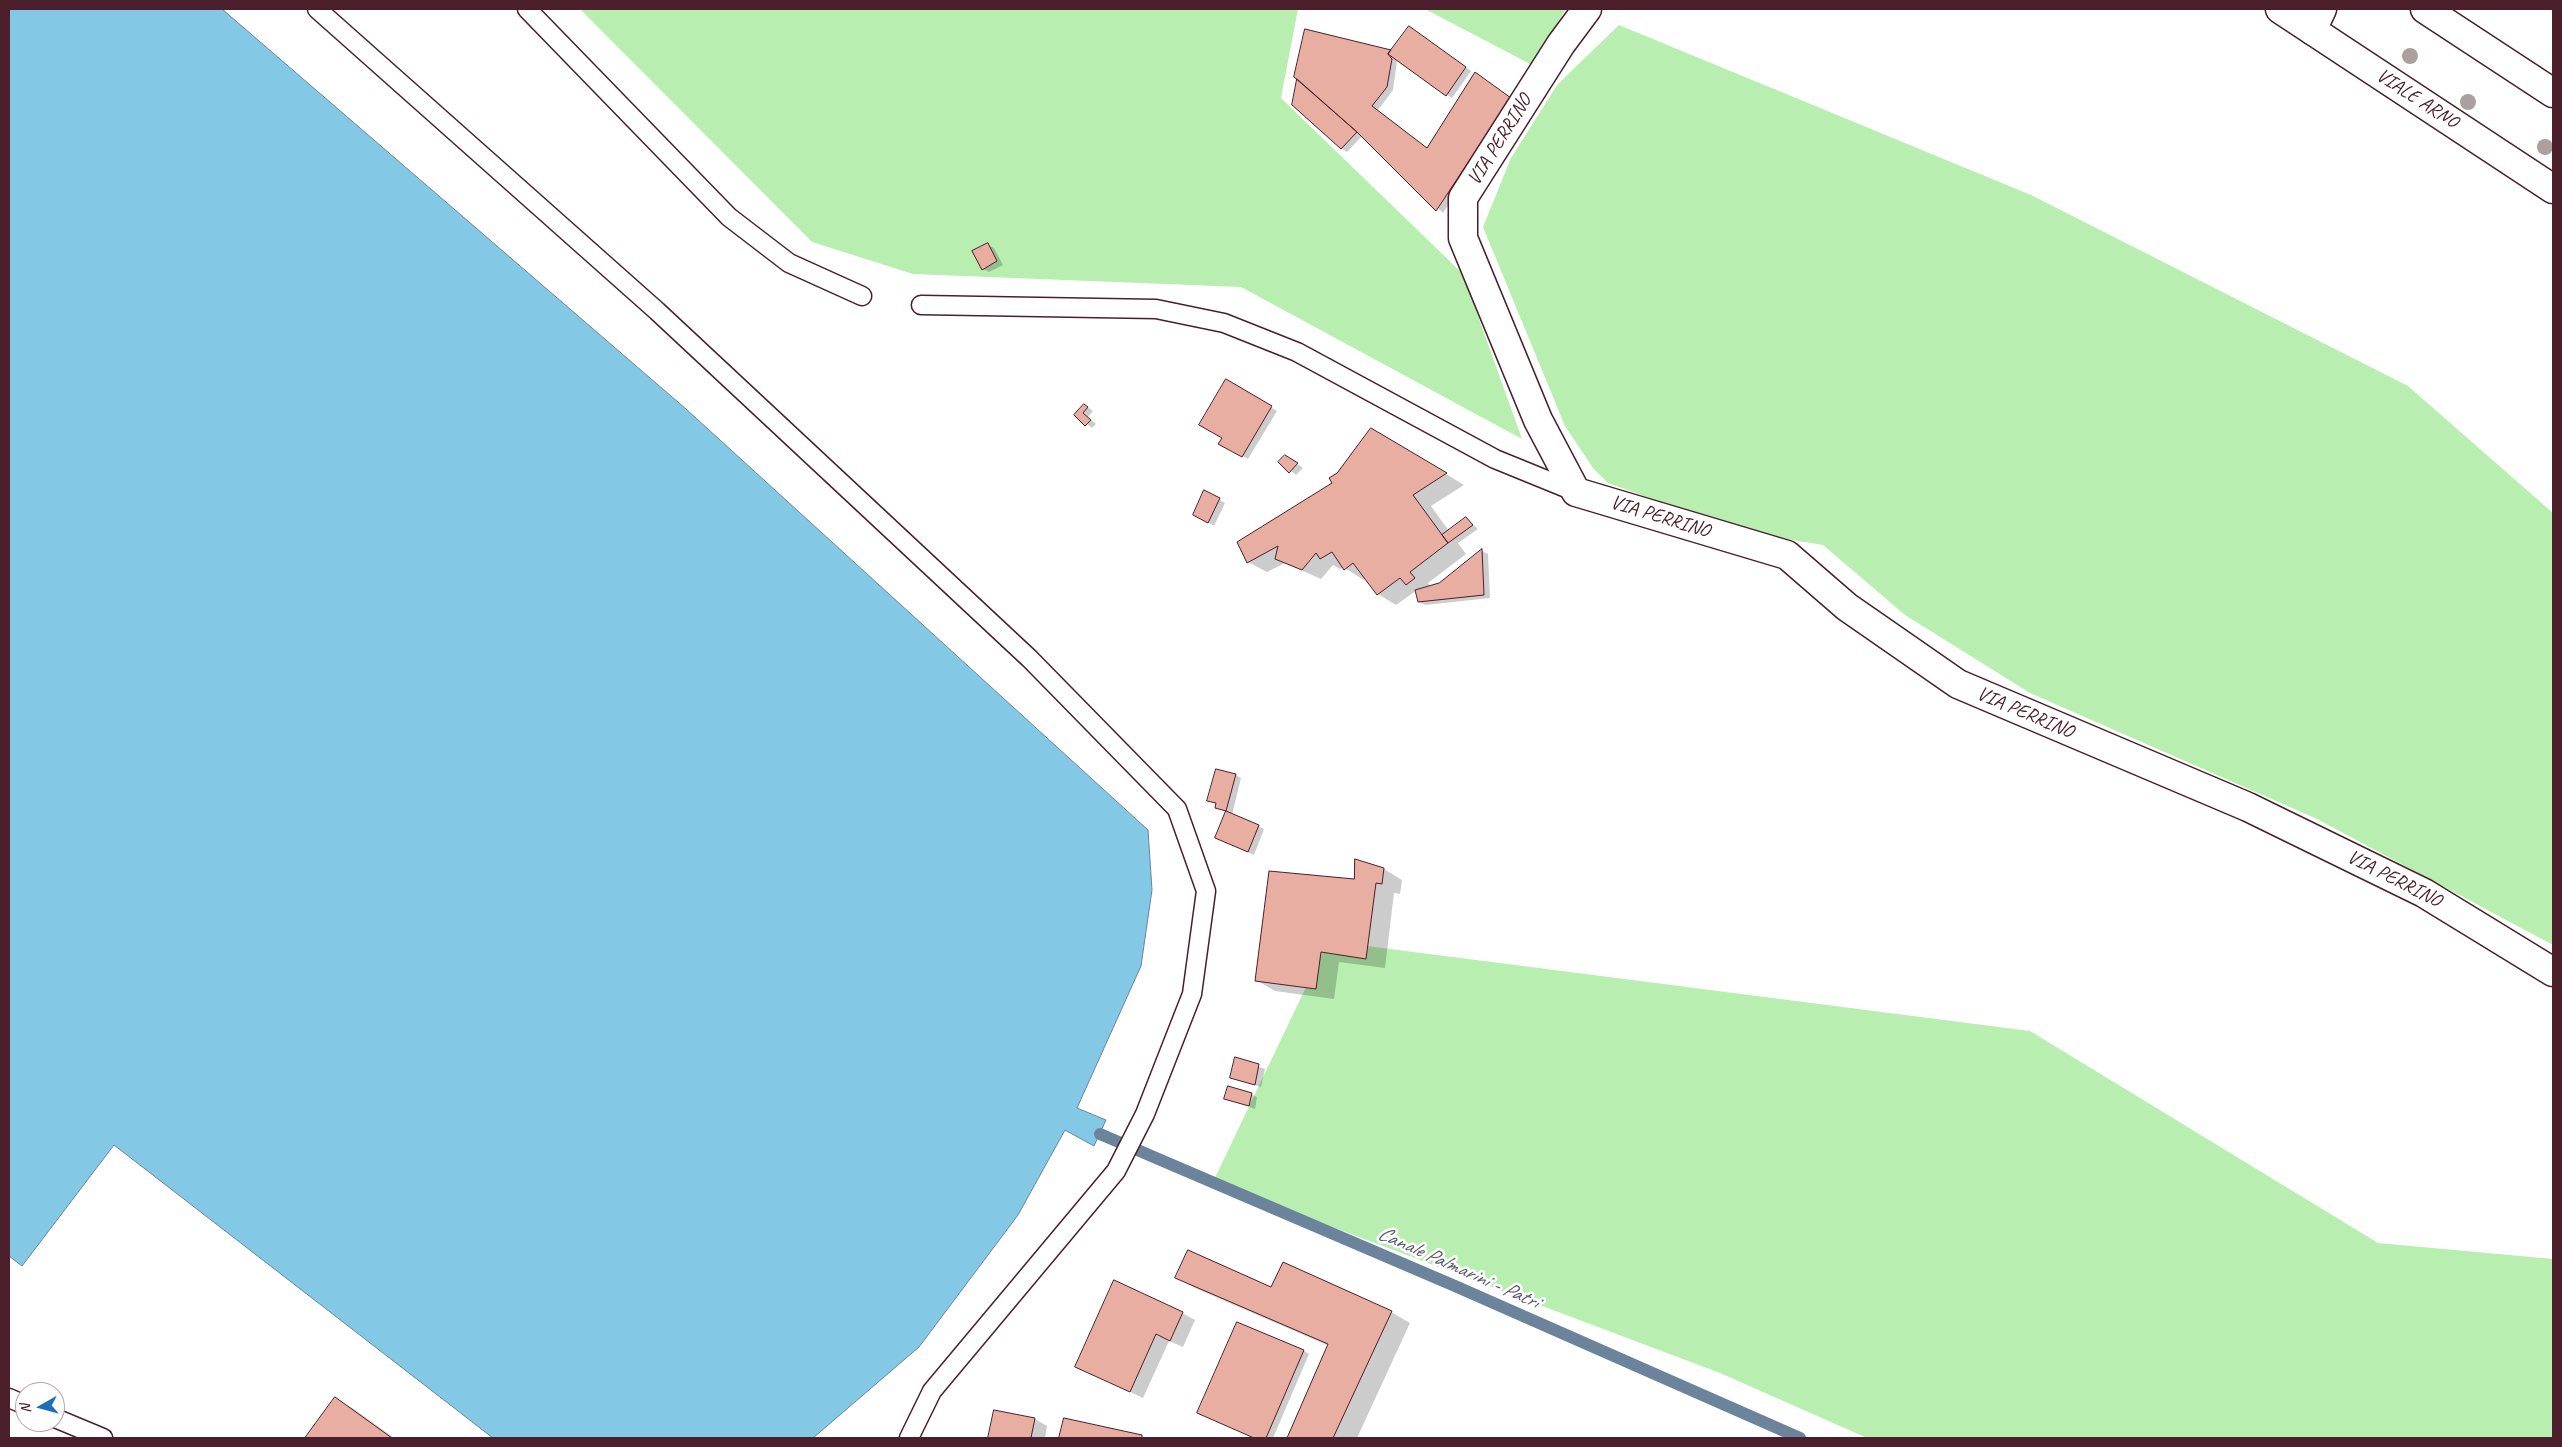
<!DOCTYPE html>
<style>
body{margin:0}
#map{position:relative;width:2562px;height:1447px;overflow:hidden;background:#fff;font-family:Caveat,sans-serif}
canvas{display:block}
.frame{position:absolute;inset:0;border:10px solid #4a1f2b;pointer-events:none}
.north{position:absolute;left:15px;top:1382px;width:50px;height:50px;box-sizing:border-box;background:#fff;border:1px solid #b7a5aa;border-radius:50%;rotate:263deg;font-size:14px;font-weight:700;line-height:20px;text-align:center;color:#4a1f2b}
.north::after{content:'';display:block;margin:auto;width:18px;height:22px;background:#1f6fb2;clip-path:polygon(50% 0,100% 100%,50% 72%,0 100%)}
</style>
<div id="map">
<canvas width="2562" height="1447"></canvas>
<div class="frame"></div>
<div class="north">N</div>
</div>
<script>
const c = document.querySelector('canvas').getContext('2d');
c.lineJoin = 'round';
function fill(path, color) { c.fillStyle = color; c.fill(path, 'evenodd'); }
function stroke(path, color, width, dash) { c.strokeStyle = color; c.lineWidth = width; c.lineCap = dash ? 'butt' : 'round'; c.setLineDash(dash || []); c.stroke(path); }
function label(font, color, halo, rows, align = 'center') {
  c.font = font + ' Caveat,sans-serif'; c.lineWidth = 5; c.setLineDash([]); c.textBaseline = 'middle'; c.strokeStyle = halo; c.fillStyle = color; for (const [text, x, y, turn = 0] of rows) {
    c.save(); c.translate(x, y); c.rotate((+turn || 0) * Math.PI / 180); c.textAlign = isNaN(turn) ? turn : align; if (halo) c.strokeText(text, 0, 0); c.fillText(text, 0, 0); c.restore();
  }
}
fill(new Path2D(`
 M580,9H1298L1281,98L1463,274L1522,439L1241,287L913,274L812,242Z
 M1425,9H1566L1532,65Z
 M1619,25L2031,195L2408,386L2553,513V945L2317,819L2030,693L1905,615L1823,545L1743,532L1608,483L1593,468L1565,426L1483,227L1511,158L1557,85Z
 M1328,941L2030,1031L2378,1243L2553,1259V1438H1867L1720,1373L1213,1182Z`), '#b8efb1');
const water = new Path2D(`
 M9,9H222L686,409L1148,830L1152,890L1141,966L1077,1108L1106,1120L1094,1146L1065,1130L1018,1215L919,1347L813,1438H493L114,1145L22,1266L9,1256Z`);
fill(water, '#83c8e5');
stroke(water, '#6c849b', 1);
fill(new Path2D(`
 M1306,30L1391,52L1415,31L1471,71L1452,98L1397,61L1393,90L1378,110L1428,149L1516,102L1443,213L1363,135L1347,152L1341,148Z
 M988,245L994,248L1003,265L989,272L983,269Z
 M1226,381L1277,411L1248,459L1220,443L1224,437Z
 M1085,405L1093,411L1088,417L1096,424L1092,428L1076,415Z
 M1390,440L1464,485L1431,506L1449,531L1466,518L1478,529L1458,543L1466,554L1428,583L1431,587L1440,584L1482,551L1488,554L1490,598L1425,605L1419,602L1417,590L1396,605L1378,594L1366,578L1364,580L1343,567L1340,569L1333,565L1321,579L1285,563L1267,572L1248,562L1334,483Z
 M1291,460L1303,468L1296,475L1280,462Z
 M1205,492L1225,503L1214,526L1194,514Z
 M1236,775L1241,778L1232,815L1264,829L1254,855L1217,838L1227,812L1216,807L1217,804L1208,800Z
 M1384,869L1402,880L1400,894L1394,893L1385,968L1339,962L1334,999L1275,991L1256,980L1355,881Z
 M1236,1059L1265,1069L1261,1087L1231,1077Z
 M1251,1094L1257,1097L1255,1109L1226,1098Z
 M1177,1277L1272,1288L1391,1312L1410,1323L1357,1438H1288L1329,1346L1195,1288Z
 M1182,1313L1195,1320L1183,1347L1169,1341L1143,1398L1076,1366Z
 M1304,1351L1309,1354L1273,1438H1255L1205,1416Z
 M335,1399L354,1409L394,1438H307Z
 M995,1411L1035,1419L1047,1426L1045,1438H989Z
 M1065,1420L1142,1437L1145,1438H1061Z`), '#0003');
stroke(new Path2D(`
 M1100,1134L1455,1286L1800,1438`), '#6c849b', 12);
const building = new Path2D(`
 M1409,26L1466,67L1446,96L1388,54Z
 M1305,29L1391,50L1388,54L1392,59L1387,87L1372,106L1427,148L1475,72L1511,98L1436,211L1357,132L1294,77Z
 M1297,79L1357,132L1341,149L1292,105Z
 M988,243L997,261L982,270L972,251Z
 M1226,379L1272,406L1242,457L1218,444L1222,438L1199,425Z
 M1084,404L1088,407L1083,413L1091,420L1085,426L1074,415Z
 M1371,428L1447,473L1413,495L1448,543L1410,572L1415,578L1406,585L1400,578L1377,595L1353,563L1344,570L1332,552L1320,559L1316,553L1302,570L1275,559L1278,546L1247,563L1237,542L1332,483L1329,478L1337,473Z
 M1285,455L1298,463L1289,473L1278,462Z
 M1204,490L1220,498L1208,523L1193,515Z
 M1466,517L1473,525L1448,543L1442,535Z
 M1482,549L1484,595L1418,602L1415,590L1439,583Z
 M1216,769L1236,774L1226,811L1215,808L1216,803L1207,801Z
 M1226,811L1259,825L1248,852L1215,838Z
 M1355,859L1384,868L1382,884L1376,883L1366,959L1321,952L1316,989L1255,981L1269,871L1354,879Z
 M1235,1057L1259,1064L1255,1085L1230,1078Z
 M1228,1086L1252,1093L1249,1106L1224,1099Z
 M1188,1250L1271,1287L1283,1262L1392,1311L1333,1438H1287L1328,1344L1175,1278Z
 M1114,1280L1183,1312L1170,1341L1156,1334L1130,1392L1075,1367Z
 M1237,1322L1304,1350L1266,1438H1254L1197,1413Z
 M335,1397L392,1438H305Z
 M994,1410L1035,1418L1031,1438H988Z
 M1064,1418L1142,1435V1438H1059Z`);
fill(building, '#e7aea1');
stroke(building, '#4a1f2b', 1);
const service = new Path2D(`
 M317,9L657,311L1030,659L1177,809L1206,891L1192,994L1145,1114L1116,1171L932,1391L909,1438
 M527,9L729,217L789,263L862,296
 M921,305L1156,309L1224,323L1297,352L1495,459L1576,492
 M9,1398L25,1405
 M55,1418L103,1438`);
const minor = new Path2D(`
 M1587,9L1561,44L1463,198V238L1538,420L1576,492L1787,555L1847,607L1958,684L2248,807L2424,893L2553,972
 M2312,30L2322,9`);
const secondary = new Path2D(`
 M2280,9L2553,189
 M2425,9L2553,93`);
stroke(service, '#4a1f2b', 21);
stroke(minor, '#4a1f2b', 31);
stroke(secondary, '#4a1f2b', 31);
stroke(service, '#fff', 18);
stroke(minor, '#fff', 28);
stroke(secondary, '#fff', 28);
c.fillStyle = '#aba09d';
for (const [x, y] of [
 [2410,56],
 [2468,102],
 [2545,147]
]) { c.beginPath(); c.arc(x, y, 8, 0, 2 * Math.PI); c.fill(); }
label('20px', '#4a1f2b', '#fff', [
 ["VIALE ARNO",2417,99,33],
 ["VIA PERRINO",1500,140,-58],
 ["VIA PERRINO",1660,517,17],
 ["VIA PERRINO",2025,713,23],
 ["VIA PERRINO",2394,879,27]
]);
label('italic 21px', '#5e5a6c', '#fff', [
 ["Canale Palmarini - Patri",1458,1268,24]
]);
</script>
